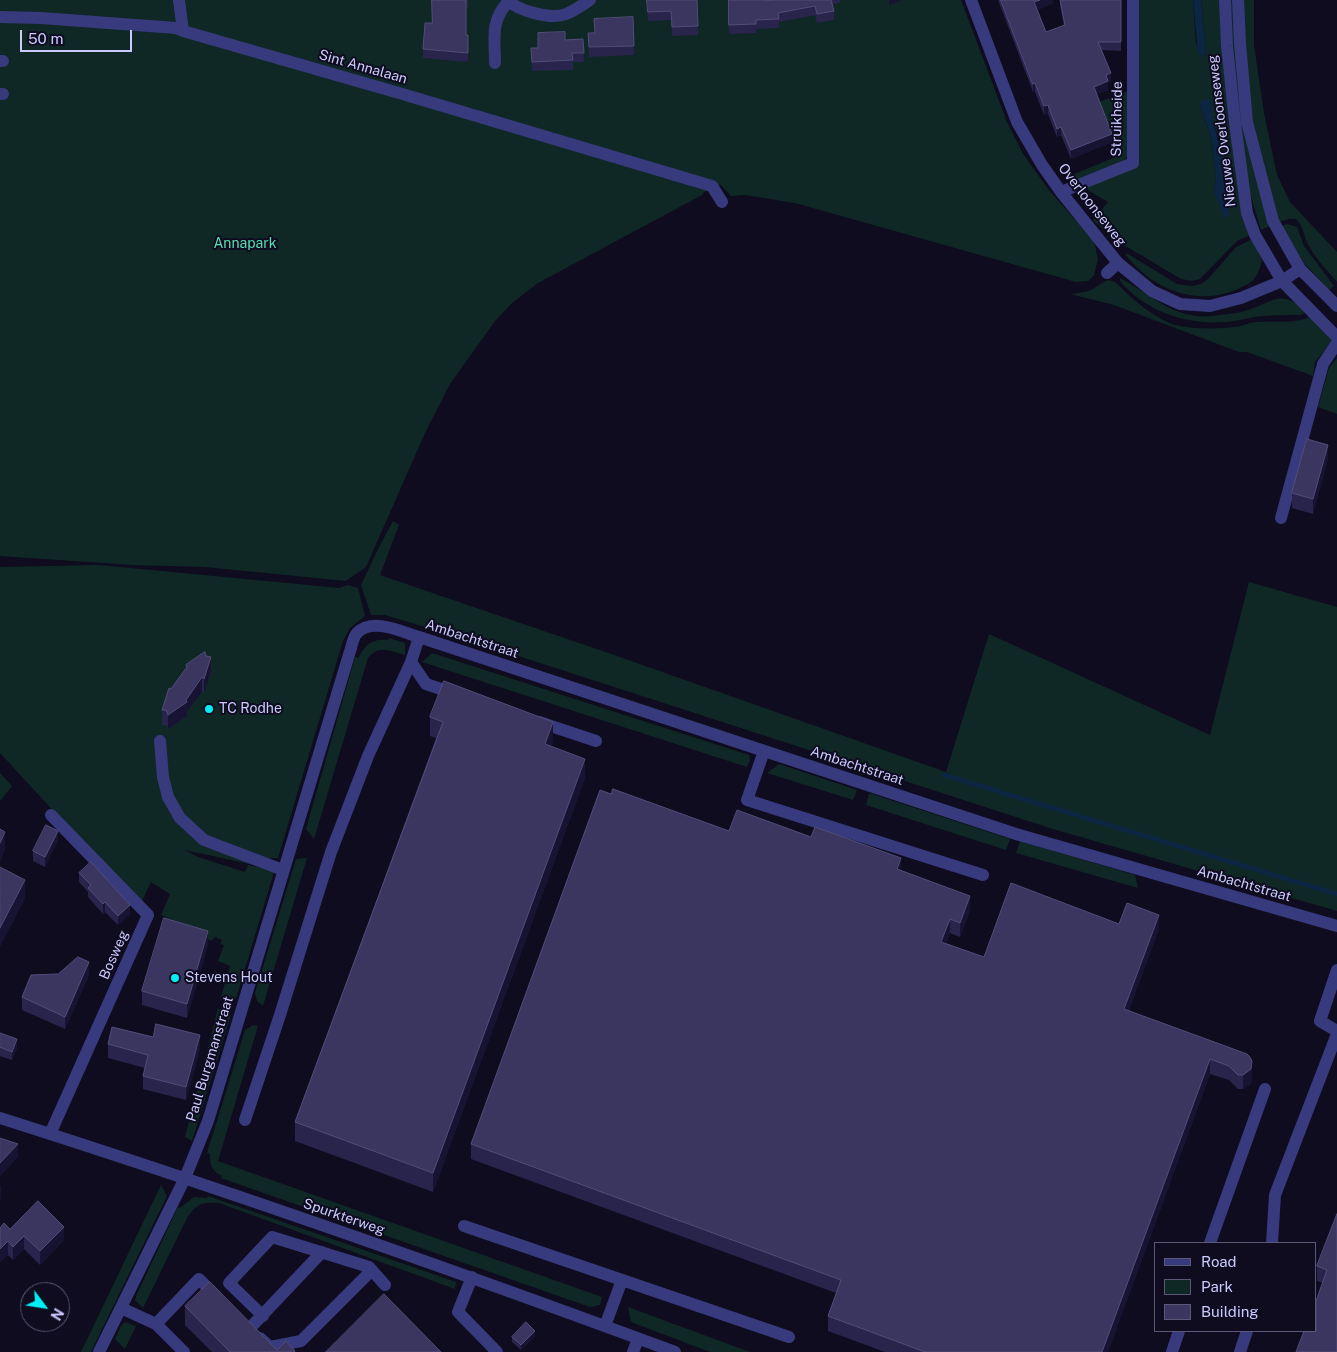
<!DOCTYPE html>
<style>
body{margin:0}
#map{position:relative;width:1337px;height:1352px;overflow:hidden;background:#0e0c1e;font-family:"Public Sans",sans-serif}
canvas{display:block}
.legend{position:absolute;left:1154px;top:1242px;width:162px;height:90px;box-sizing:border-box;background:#0e0c1e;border:1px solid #5a5878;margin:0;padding:6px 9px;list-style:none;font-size:15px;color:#cbcaff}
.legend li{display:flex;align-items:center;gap:10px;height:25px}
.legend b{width:25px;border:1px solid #5a5878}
.north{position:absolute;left:20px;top:1282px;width:50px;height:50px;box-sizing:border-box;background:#0e0c1e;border:1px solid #5a5878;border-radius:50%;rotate:121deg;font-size:14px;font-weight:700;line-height:20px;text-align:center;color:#cbcaff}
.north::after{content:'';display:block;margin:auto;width:18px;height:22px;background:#01eff4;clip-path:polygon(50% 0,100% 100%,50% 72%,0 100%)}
.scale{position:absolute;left:20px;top:30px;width:112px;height:22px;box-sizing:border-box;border:2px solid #cbcaff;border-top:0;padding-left:6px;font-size:15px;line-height:18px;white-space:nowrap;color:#cbcaff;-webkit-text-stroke:4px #0e0c1e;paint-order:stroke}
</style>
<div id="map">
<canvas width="1337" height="1352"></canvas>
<ul class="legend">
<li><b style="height:6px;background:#373a7d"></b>Road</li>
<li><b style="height:14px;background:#0f2825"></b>Park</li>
<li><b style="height:14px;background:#3b3660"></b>Building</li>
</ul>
<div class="north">N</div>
<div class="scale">50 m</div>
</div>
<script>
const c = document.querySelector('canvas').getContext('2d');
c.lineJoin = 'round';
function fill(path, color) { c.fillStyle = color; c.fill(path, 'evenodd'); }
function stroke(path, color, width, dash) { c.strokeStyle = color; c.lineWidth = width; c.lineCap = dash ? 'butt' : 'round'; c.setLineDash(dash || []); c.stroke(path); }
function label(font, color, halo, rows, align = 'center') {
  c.font = font + ' "Public Sans",sans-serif'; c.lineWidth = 4; c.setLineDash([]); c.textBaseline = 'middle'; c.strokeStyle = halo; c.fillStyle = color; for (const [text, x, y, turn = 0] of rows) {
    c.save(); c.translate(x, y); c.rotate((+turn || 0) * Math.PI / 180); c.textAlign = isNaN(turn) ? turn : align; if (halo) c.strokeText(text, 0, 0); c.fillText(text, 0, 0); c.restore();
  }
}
fill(new Path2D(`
 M0,0H961L1007,122L1022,152L1048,189L1094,241L1098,259L1094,275L1088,281L1076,282L795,203L745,195L731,196L721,185L704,192L702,195L538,283L512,303L495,321L450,384L425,433L366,567L346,581L205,567L132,565L0,556Z
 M1138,0H1193L1196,44L1205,56L1206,52L1201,0H1220L1253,234L1237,241L1200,279L1192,281L1181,279L1114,239L1093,220L1108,202L1084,188L1137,167ZM1200,104L1214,125L1217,133L1229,212L1214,191L1216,179L1212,142Z
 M1227,0H1234L1238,58L1270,226L1261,230L1250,193L1236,97Z
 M1241,0H1254V45L1264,113L1277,175L1290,202L1337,252V282C1326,269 1313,256 1306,240C1303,232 1303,226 1296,219H1289L1279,222L1253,129Z
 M1129,91L1128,154L1124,161L1075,180L1072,175L1118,156L1096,103Z
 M1287,224L1297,227L1304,246L1334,286L1329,290L1304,263L1280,226Z
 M1253,239L1262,260C1257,281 1252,283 1233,291C1192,306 1150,287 1125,254H1128L1177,284L1192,286L1201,284L1209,278L1236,247Z
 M1120,278C1151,294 1173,320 1213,316C1225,314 1237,314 1248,310C1274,302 1281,288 1306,312L1301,315C1286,315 1270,315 1254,317C1248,318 1242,320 1235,321C1193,327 1148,314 1120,281Z
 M1109,280L1115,282C1130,297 1147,312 1167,322C1183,330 1217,329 1235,327C1243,326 1250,322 1257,322C1276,321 1292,324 1310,317L1334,339L1315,362L1313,376L1247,352H1239L1114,305L1070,294C1077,293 1084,293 1091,290C1098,286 1102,282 1109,280Z
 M1337,358V414L1318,407L1329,368Z
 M393,521L399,525L380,575L617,656L946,772L989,634L1210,735L1249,582L1337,607V911L1053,829L472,641L385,615H371L361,585L378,549Z
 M99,565L339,588L348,585L358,588L365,616L350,628L343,641L278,858H263L254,865L185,850L198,857L245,872L248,865L273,870L274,872L236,999L221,997L230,966L218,961L224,945L220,944L222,940L215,937L212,941L189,932L190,928L161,915L170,894L151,882L142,901L94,855L0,753V567Z
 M389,638L405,643V655C390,651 379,644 368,658L314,839L306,829L355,657L358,658C365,645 372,638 388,640Z
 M432,653L749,755L750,760L747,767L422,662Z
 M779,764L857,790L853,800L767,773Z
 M0,773L12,786L0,801Z
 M869,793L1010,839L1006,850L866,805Z
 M1020,841L1135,875L1138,888L1016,853Z
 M307,858L263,1006L257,1001L255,993L296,859Z
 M218,1008L231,1015L192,1141L185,1137Z
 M253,1025L258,1026L218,1161L602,1297L600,1305L590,1307L221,1178L222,1176C213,1172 209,1165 210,1154L207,1153L245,1030Z
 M161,1185L167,1196L91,1352H81Z
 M208,1196L456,1282L455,1289L219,1203C202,1202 197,1203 187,1218L143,1308L135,1300L137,1294L178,1207L180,1208L194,1197L207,1198Z
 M628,1307L750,1352H710L631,1322Z
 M125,1322L136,1326L125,1349L115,1339L121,1326Z`), '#0f2825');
fill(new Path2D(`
 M1193,0H1201L1206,52L1205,56L1198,54Z
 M1207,99H1210L1214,125L1221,152L1229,212V216L1224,218L1216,197L1214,191L1216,179L1212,142L1200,104L1203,100Z`), '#0c2543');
stroke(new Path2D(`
 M944,775L1337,894`), '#0c2543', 4.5);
stroke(new Path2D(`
 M179,0L183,31
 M507,0C519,11 551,20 566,14C574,11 582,5 590,0
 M971,0L1017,122L1042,165L1061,192L1118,263L1152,291L1180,304L1210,306L1241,298L1282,281L1300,269
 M1225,0L1227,46L1235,123L1247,213L1255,235L1282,281L1337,337
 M1238,0L1240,43L1247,122L1273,221L1300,269L1337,306
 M0,17L41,18L176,28L183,31L399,93L712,186L722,202
 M0,61H3
 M495,63C495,38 490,22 508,2
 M0,94H3
 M1061,192L1133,163V0
 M1107,273L1118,263
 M1281,518L1323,364L1337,343
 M411,662L426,684L456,694
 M539,722L596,741
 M160,741L163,777L168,797L180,818L204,840L283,870
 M764,751L747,800L983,875
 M1337,970L1320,1021L1337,1031
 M0,1118C227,1190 451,1269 675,1352
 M245,1120L280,1015L331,852L368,756L411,662L419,637
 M50,1134L148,915L51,815
 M464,1226L789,1337
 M1210,1243L1265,1089
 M1272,1243L1275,1195L1337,1034
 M472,1277L458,1312L497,1352
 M121,1308L156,1324
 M263,1316L229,1283L272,1237L369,1267L385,1285
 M605,1326L622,1280
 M250,1328L322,1252
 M260,1338L270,1347L301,1341L372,1270
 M99,1352L185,1178L208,1121L351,648C352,644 354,636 357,633C373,617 402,632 419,637L1016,834L1337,926
 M184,1352L156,1324L199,1279L217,1297
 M633,1352L638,1339
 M1172,1352L1179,1331
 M1240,1352L1247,1331`), '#373a7d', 12);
fill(new Path2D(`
 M432,0H468V8H466V35H468V62L423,58V49L432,23Z
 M647,0H697L698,35L672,36L671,20L648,21Z
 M728,0L765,1L771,0H840V3L832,4L834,11V20L817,23L815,15L779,22V28L756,29V33L729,34Z
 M998,0H1053V3L1037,10L1046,32L1064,26L1060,5V0H1121V51L1102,50L1111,81L1108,83V90L1096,94L1112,142L1071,159L1061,135L1057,137L1048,114L1044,115L1035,92H1033Z
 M633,17L634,55L589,57L588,33H595Z
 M583,39L584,62H573V70L532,71L531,48H538L565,40Z
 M1328,459L1313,514L1292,508V493Z
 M186,665L211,671L204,693L202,692L187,712V716L168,729L166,725H162V710L171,689L186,669Z
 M430,717L553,741L551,746L585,778L433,1192L295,1141V1122L436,738L430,736Z
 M611,794L729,831L901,870L970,910L960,937L950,933L946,943L984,957L1119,924L1159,929L1129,1010L1252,1075L1251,1084L1243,1089H1238L1229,1080L1210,1074L1108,1352H885L828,1331V1316L836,1293L471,1159V1144Z
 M58,840L45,867L33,861V851Z
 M79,873L130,914L118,925L105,912L103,914L88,897V892L79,882Z
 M208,945L187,1018L142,1005V991Z
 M58,974L89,975L65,1029L22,1010V997Z
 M0,1033L17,1048L12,1060L0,1056Z
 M108,1044L200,1049L186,1100L143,1089V1076L145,1068L108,1058Z
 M1337,1214V1352L1323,1283L1317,1281V1266Z
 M10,1229L64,1240L40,1265L24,1249L13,1260L8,1255L0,1262Z
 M185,1306L277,1350L295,1352H212L185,1325Z
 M535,1336L521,1350L512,1342V1337Z`), '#29244c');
fill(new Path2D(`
 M889,0H901L889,5Z
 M1040,0H1053V3L1034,11V2Z
 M1111,73V81L1108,83V90L1094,95V87L1106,75Z
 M1035,83V92H1033V84Z
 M1048,105V114L1044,115V106Z
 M1061,127V135L1057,137V129Z
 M1112,134V142L1071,159V150Z
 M1328,445V459L1313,514V499Z
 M211,657V671L204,693V679Z
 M202,677V692L187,712V716L168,729V715L186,700Z
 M553,722V741L545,763V744Z
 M585,759V778L433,1192V1173Z
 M58,831V840L45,867V857Z
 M5,832V850L0,862V843Z
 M901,858V872L897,869Z
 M25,880V899L0,947V928Z
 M970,896V910L960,937V923Z
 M105,902V912L103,914V904Z
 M130,905V914L118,925V916Z
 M1159,915V929L1124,1023V1009Z
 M950,919V933L941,956V942Z
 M208,931V945L187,1018V1004Z
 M89,962V975L65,1029V1017Z
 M200,1035V1049L186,1100V1087Z
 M17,1039V1048L12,1060V1052Z
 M1210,1059V1074L1108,1352H1102Z
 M1252,1061V1075L1251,1084L1243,1089V1075Z
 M18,1144V1157L0,1177V1163Z
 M1,1185V1199L0,1201V1187Z
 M64,1227V1240L40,1265V1251Z
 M24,1236V1249L13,1260V1247Z
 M8,1241V1255L0,1262V1249Z
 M535,1331V1336L521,1350V1345Z`), '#171332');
const building = new Path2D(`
 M432,0H466V35H468V53L423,49L425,23H432Z
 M647,0H697L698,26L672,27L671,11L648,12Z
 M729,0H765V1L771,0H831L834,11L817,14L815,6L778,13L779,19L756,20V24L729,25Z
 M1001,0H1040L1034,2L1046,32L1065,25L1060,0H1121V42H1098L1111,73L1106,75L1108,81L1094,87L1112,134L1071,150L1061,127L1057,129L1048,105L1044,106L1035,83L1033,84Z
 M633,17L634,46L589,47L588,33H595L594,19Z
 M565,32V40L583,39L584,53H572L573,60L532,62L531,48H538V33Z
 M1307,439L1328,445L1313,499L1292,493Z
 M205,652L206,656L211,657L204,679L202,677L186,700L187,702L168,715L166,710H162L169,688L171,689L187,667L186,665Z
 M444,681L553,722L545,744L585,759L433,1173L295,1122L443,722L430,717Z
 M613,789L729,831L737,810L811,837L815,827L901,858L897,869L970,896L960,923L950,919L941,942L984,957L1011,883L1119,924L1127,903L1159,915L1124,1009L1247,1054L1250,1057L1252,1061L1251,1069L1243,1075H1238L1229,1066L1210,1059L1102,1352H925L828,1316L841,1280L471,1144L600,790L611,794Z
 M46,825L58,831L45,857L33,851Z
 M0,829L5,832L0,843Z
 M91,862L130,905L118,916L105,902L103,904L88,888L91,885L79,873Z
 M0,867L25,880L0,928Z
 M164,918L208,931L187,1004L142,991Z
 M78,957L89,962L65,1017L22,997L31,975L58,974Z
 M156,1024L200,1035L186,1087L143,1076L148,1055L108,1044L112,1027L153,1037Z
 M0,1033L17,1039L12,1052L0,1047Z
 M0,1138L18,1144L0,1163Z
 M38,1201L64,1227L40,1251L24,1236L13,1247L8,1241L0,1249V1228L4,1223L10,1229Z
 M1337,1214V1352H1296L1304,1331H1316V1301L1327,1270L1317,1266Z
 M210,1282L277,1350L286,1341L295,1351L294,1352H230L185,1306Z
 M384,1294L441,1352H326Z
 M526,1322L535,1331L521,1345L512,1337Z`);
fill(building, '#3b3660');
stroke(building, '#514d79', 1);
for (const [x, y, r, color] of [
 [209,709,5,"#01eff4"],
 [175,978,5,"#01eff4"]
]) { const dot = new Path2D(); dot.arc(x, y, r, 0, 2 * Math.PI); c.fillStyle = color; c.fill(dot); stroke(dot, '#0e0c1e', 2); }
label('14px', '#cbcaff', '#0e0c1e', [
 ["Sint Annalaan",363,67,16],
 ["Struikheide",1117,119,-89],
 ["Nieuwe Overloonseweg",1222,131,-97],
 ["Overloonseweg",1092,205,52],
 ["Ambachtstraat",472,639,18],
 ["Ambachtstraat",857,766,18],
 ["Ambachtstraat",1244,884,16],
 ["Bosweg",114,955,-66],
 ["Paul Burgmanstraat",210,1059,-73],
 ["Spurkterweg",344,1217,19]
]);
label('14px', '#57deb1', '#0e0c1e', [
 ["Annapark",245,244]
]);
label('14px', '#cbcaff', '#0e0c1e', [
 ["TC Rodhe",219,709],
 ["Stevens Hout",185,978]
], 'left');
</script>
